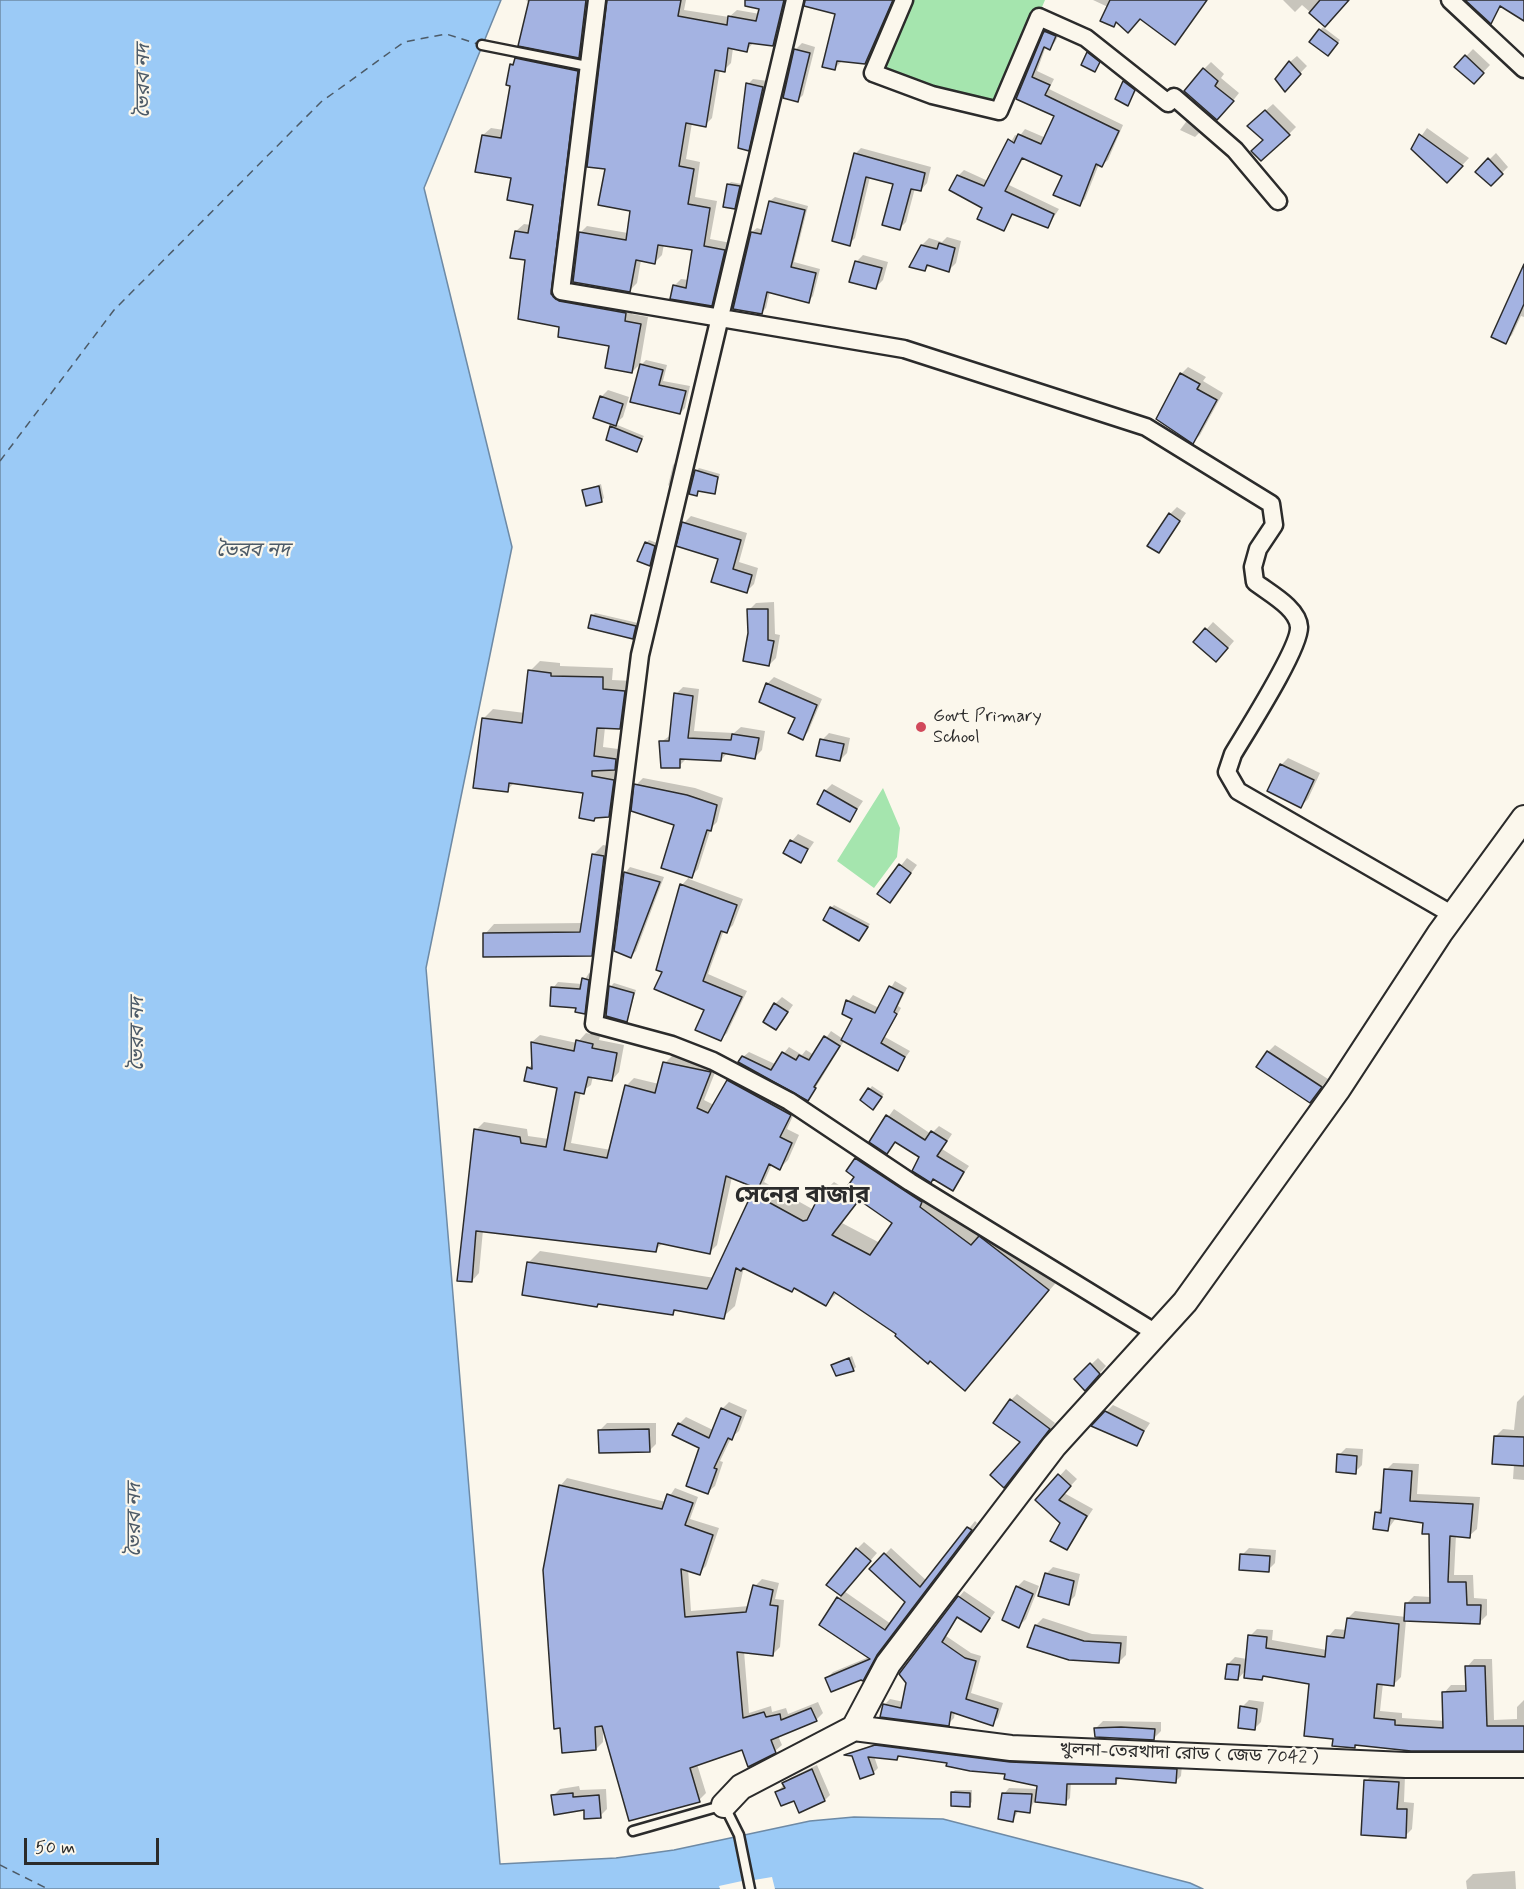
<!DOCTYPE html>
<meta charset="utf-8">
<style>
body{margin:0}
#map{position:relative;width:1524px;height:1889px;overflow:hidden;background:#fbf7ec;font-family:Mynerve,sans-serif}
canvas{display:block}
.scale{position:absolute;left:24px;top:1838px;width:135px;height:27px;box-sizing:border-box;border:3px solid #2b2b2b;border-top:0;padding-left:8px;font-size:18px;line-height:21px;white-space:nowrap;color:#2b2b2b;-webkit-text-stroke:4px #fbf7ec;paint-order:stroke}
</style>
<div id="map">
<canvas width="1524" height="1889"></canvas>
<div class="scale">50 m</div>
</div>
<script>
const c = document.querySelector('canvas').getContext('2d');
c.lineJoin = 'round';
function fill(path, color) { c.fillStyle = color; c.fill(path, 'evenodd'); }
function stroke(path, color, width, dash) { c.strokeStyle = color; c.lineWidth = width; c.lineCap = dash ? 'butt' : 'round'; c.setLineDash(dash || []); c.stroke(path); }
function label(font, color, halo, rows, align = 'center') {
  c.font = font + ' Mynerve,"Noto Sans Bengali",sans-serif'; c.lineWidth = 4.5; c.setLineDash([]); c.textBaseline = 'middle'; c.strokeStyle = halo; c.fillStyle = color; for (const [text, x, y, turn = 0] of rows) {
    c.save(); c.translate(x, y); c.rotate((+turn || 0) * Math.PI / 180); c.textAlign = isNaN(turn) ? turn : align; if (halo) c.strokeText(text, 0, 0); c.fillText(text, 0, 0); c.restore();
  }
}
fill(new Path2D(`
 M908,0H1045L999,109L875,72Z
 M883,788L900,828L897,857L874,888L837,861Z`), '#a5e5ae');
const water = new Path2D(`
 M0,0H501L424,188L512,547L426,968L500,1864L616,1858L674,1850L810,1821L854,1817L943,1819L1190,1883L1203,1889H0Z`);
fill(water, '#9bcaf6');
stroke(water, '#6e8aa5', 1.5);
fill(new Path2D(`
 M744,1834L754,1880L772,1877L775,1889H720L719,1886L742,1881L733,1836Z`), '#fbf7ec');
fill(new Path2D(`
 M526,0H593L586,49L579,56Z
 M609,0H686L684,10L729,17L737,10L760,14L763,0H783L774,39H777L786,0H789L780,37L773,44L754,42L747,50L733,48L731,63L724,70H720L712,118L705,125L692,123L686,159L700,162L695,197L717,201L710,239L731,243L719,297L711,304L674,286L681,279L689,280L694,249L664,244L662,255L655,262L641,260L637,283L630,290L580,233L587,226L628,233L632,209L606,168Z
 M806,0H897L872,55L865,63L842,61L835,68L837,13Z
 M1093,0H1207L1175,43L1140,17L1117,22L1114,25L1108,7Z
 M1283,0H1348L1323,27L1340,40L1331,52L1320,30L1325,25L1302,5L1295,12Z
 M1051,26L1061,31L1055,42L1050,48L1046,46L1037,71L1054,79L1049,89L1123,125L1108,160L1102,165L1099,164L1085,199L1080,204L1064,175L1024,157L1009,185L1059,209L1048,226L1014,213L1004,229L958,176L964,170L988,181L1015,135L1019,137L1025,129L1046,138L1056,115L1018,98L1046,32Z
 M802,43L815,47L803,95L797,101L784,97L796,49Z
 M1473,49L1490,65L1474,82L1456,67Z
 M1091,50L1102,59L1095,70L1088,53Z
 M524,51L585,63L558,286L633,305L632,314L648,317L640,364L632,372L611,345L561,326L527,259L516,231L524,224L531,225L535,204L483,135L491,128L504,130L511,85V65Z
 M1297,56L1307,66L1285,89L1290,62Z
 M1211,62L1224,74L1221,78L1239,93L1224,112L1204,69Z
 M1131,75L1141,83L1128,104L1117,98L1125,82Z
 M753,79L768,81L754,143L748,149V84Z
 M1273,104L1296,127L1289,134L1265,139L1256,119Z
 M1192,114L1202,130L1195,137L1180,130Z
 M1427,128L1469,158L1454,174L1413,148Z
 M861,148L931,167L927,183L921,190L915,188L906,222L900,228L895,183L870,177L855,238L849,244L855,154Z
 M1496,153L1508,167L1491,184L1477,172Z
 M731,182L742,184L734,207L728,185Z
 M775,197L808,206L794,262L820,269L813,296L809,301L770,291L766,308L761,313L752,232L757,228L763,230L770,201Z
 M947,237L961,241L956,263L949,270L930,265L925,270L922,245L929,238L942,242Z
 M863,255L888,262L883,280L876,287L856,262Z
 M1524,274V317L1521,316L1512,335L1505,342Z
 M646,360L667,365L663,381L690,386L685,408L680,413L641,365Z
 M1188,367L1206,377L1203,381L1223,393L1200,435L1193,442L1181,374Z
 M608,390L629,397L623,417L615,424L644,436L636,450L611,427L614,424L601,397Z
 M676,462L671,483L668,486L673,465Z
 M699,468L720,474L714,493L700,490L696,495V471Z
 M601,484L604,498L601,501L584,490Z
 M1177,507L1186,513L1159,551L1170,514Z
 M691,516L747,533L739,562L758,568L754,584L747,591L720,558L684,523Z
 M649,540L657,543L650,564L646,543Z
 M774,602L775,634L780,635L776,658L769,665L749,610L756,603Z
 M595,613L638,623L636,634L633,637L592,616Z
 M1213,622L1234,641L1223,654L1195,642Z
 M540,661L560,663V666L613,668L612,680L634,681L630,718L620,728L605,727L603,747L626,750L625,758L614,769L623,771L619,806L609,816L585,792L515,782L507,790L483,719L493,709L525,713L530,671Z
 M774,677L822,699L808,732L802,738L797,717L761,701L768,683Z
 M683,687L699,689L694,731L734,733L741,727L765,731L762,750L755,757L728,752L721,760L686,759L679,766L661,742L671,735L676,694Z
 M829,733L850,738L847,753L840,760L822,740Z
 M1288,758L1320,773L1308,799L1301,806L1281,765Z
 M643,778L695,788L723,798L717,822L711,828L698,869L689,879L743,899L733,925L727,931L724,930L708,974L747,991L727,1033L720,1040L706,1009L664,971L682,885L690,876L676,824L663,822L664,818L636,785Z
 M832,784L863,801L850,820L825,791Z
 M798,834L814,842L801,861L792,841Z
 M603,845L613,847L601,945L591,955L485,934L494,924L583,923L593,855Z
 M907,858L917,865L896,894L879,893Z
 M630,867L664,877L636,951L631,956L625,873Z
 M834,905L870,924L862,936L831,908Z
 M589,973L594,975L590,1007L584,1012L553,988L558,982L582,984Z
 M895,981L907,988L898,1006L901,1008L885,1037L910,1051L897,1069L844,1041L808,1100L743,1057L749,1052L775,1064L789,1047L802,1055L806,1050L814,1055L831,1031L843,1039L854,1018L843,1013V1008L853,995L879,1008Z
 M614,983L636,990L627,1020L607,1015L611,986Z
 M782,997L793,1005L776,1029L775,1004Z
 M586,1033L600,1036L599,1040L624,1045L619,1072L612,1080L593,1076L591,1085L581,1092L571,1143L611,1150L626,1086L634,1078L659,1084L665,1063L673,1055L718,1065L704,1100L714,1105L736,1074L797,1107L787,1129L799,1135L788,1160L780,1168L772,1164L764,1182L814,1210L822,1193L834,1182L847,1190L856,1177V1159L868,1148L1060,1278L965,1389L899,1334L838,1292L826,1304L795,1287L792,1290L744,1267L735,1306L723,1317L677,1309L673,1313L599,1303L597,1306L528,1263L540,1251L715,1278L754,1194L759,1188L732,1177L717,1245L709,1253L663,1243L655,1250L483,1230L479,1273L472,1281L476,1130L484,1122L527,1129L528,1136L549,1139L559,1087L528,1068L534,1063L532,1042L540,1035L577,1043ZM861,1199L894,1222L880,1243L842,1223Z
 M1275,1045L1328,1079L1310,1101L1268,1052Z
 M872,1086L884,1094L876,1105L862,1100Z
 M894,1109L931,1134L939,1126L952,1134L942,1149L969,1166L953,1189L934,1178L931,1181L921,1157L896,1141L887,1152L871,1141Z
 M852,1356L856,1367L853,1370L833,1365Z
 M1098,1358L1106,1366L1092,1382L1076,1379Z
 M1017,1394L1055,1423L1010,1480L1023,1442L1011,1400Z
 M1524,1395V1480L1513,1479L1514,1464L1495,1437L1503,1429L1514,1430L1517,1402Z
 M729,1402L747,1410L739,1431L731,1438L720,1461L723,1462L715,1486L708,1492L701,1448L679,1424L686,1417L713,1430L722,1409Z
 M1113,1405L1150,1423L1136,1444L1106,1412Z
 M607,1423H656V1444L649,1451L600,1430Z
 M1346,1448L1363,1449L1362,1465L1355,1472L1339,1455Z
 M1393,1463L1419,1464L1417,1494L1480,1497L1477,1529L1469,1536L1456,1535L1454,1575H1473L1474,1598L1487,1599V1615L1479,1623L1406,1620L1401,1677L1394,1684L1383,1683L1380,1711L1402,1713V1718L1445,1721L1444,1693L1451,1685H1468L1467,1667L1474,1659H1492L1494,1720L1517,1719V1707L1524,1700V1749L1357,1744L1354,1746L1334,1737L1310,1683L1265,1675L1262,1678L1246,1670L1238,1679L1228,1664L1235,1657L1247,1659L1250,1636L1257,1629L1273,1630L1272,1640L1327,1650L1328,1637L1335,1629L1347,1630L1348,1618L1355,1611L1406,1617L1407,1603L1414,1596L1431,1597V1533L1424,1522L1396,1518L1388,1529L1376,1513L1383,1506L1386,1470Z
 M1066,1469L1077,1479L1064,1493L1093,1509L1067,1548L1062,1522L1038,1500Z
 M567,1478L666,1502L675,1488L698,1497L690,1519L719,1528L706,1566L699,1573L688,1569L691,1611L749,1606L755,1586L762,1579L779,1583L775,1599L784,1600L780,1647L773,1654L744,1651L749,1713L771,1706L772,1712L786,1708L788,1714L818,1702L823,1713L816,1720L778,1736L782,1745L775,1751L742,1748L697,1764L706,1793L699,1800L603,1724V1742L596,1749L544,1570L561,1485Z
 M975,1521L977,1523L883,1647L869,1673L863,1679L827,1678L833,1672L869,1657L839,1598L842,1595L828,1584L857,1549L864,1542L877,1553L844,1591L891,1624L907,1602L871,1569L891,1548L927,1581Z
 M1249,1548L1276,1550L1275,1563L1268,1570L1242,1555Z
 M1053,1567L1080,1574L1075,1596L1068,1603L1046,1574Z
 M1024,1580L1039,1586L1026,1619L1019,1626L1017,1587Z
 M964,1591L995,1612L981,1631L958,1617L946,1636L971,1653L981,1656L971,1693L1003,1703L998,1718L992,1724L955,1712L954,1718L948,1724L884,1705L890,1699L904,1702L959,1597Z
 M1043,1618L1092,1634L1127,1636L1126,1655L1119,1662L1036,1625Z
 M1249,1700L1264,1702L1261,1722L1254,1729L1242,1707Z
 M1103,1721L1161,1722V1731L1154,1738L1096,1728Z
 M882,1741L1182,1765L1181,1776L1176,1781L1121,1777L1116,1782H1071L1070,1798L1065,1803L1035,1800L1029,1811L1019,1810L1013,1820L1004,1794L1009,1788L1038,1789L1039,1785L1007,1772L901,1755L897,1759L874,1756L878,1768L873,1773L854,1754H848Z
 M817,1765L830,1795L825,1800L795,1799L777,1792L790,1778Z
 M1373,1774L1405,1776L1404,1802L1414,1803L1412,1829L1405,1836L1366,1781Z
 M579,1786L580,1790L606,1789L607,1809L600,1816L553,1796L560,1789Z
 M955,1790H972V1802L969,1805L952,1793Z
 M1515,1871L1516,1889H1467L1466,1881L1473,1874Z`), '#0003');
stroke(new Path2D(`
 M0,461L114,310L321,102L404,42L446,34L478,44
 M0,1865L48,1889`), '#4d5b68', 1.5, [8, 6]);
const building = new Path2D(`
 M529,0H586L579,58L518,46Z
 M607,0H681L678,16L727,25L728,16L756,21L759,9L745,6V0H784L773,46L749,43L747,52L728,48L725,72L715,70L706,127L686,123L679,166L694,169L688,204L710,208L704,246L725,250L712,306L670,299L673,285L686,288L692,250L658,245L655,264L636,260L630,292L573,282L579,232L626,240L630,211L598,205L605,169L587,167Z
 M805,0H893L865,64L837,61L835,70L822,67L835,14L804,6Z
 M1110,0H1207L1175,45L1140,19L1128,33L1116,22L1114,27L1100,21Z
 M1320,0H1349L1325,27L1309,13Z
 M1465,0H1524V21L1500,6L1491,24Z
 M1319,29L1338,43L1328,56L1309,42Z
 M1044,31L1056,36L1050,50L1044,47L1032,77L1050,85L1045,95L1119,131L1102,167L1096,164L1080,206L1053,195L1062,176L1022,158L1005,191L1054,214L1048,228L1012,214L1004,231L977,219L982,208L949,190L957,175L984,186L1008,139L1014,143L1018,134L1041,144L1054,116L1016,99Z
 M794,49L810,53L798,102L783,98Z
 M1087,52L1100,62L1095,72L1081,65Z
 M1465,55L1484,73L1474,84L1454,67Z
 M515,58L578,71L551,294L559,301L626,313L625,321L641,324L632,373L605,368L609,346L558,337L559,327L518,319L525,260L510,258L515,231L528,233L533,205L507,200L511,178L475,172L482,135L501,138L510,86L506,85L510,64L513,65Z
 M1289,61L1301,74L1285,92L1275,79Z
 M1203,68L1218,81L1215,86L1234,101L1217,120L1184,91Z
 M1123,81L1135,90L1128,106L1115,99Z
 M746,83L763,87L749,151L738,148Z
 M1265,110L1290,135L1261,161L1251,151L1263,140L1247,126Z
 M1419,134L1463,166L1447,183L1411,149Z
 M854,153L925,173L921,191L911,189L900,230L882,225L893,184L866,177L850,246L832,241Z
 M1488,158L1503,174L1491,186L1475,172Z
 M727,184L740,186L735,209L723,207Z
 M769,201L805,210L791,267L816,273L809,303L767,292L762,314L733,309L751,232L761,234Z
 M939,243L955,248L949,272L927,265L925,271L909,267L921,245L937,249Z
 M855,261L882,268L876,289L849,282Z
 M1524,264V304L1506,344L1491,337Z
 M640,364L663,370L659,385L686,391L680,414L630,402Z
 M1180,373L1200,384L1197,389L1217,400L1193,444L1156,419Z
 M600,396L623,404L616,426L593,418Z
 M610,426L642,439L637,452L606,440Z
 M695,470L718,477L715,494L698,491L697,496L689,494Z
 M599,486L602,502L586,506L582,490Z
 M1169,513L1180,521L1159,553L1147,546Z
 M682,522L741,540L733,569L752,575L747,593L711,582L718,559L676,546Z
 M645,542L655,546L650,566L637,561Z
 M747,609H768V640L774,641L769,666L743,661L748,633Z
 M591,615L636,626L633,639L588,628Z
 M1205,628L1228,648L1216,662L1193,642Z
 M528,670L551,673V676L603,677V689L625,691L620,729L597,728L594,756L616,759L615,770L592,771V776L614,780L609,817L595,818L594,821L579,818L583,793L509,783L508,792L473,788L482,718L522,723Z
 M766,683L817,705L803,740L788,733L795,718L759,702Z
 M674,693L693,696L688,738L731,740L732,734L759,738L755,759L722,753L721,761L680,759V768H661L659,741H669Z
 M820,739L844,744L840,761L816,756Z
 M1280,764L1314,780L1301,808L1267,791Z
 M634,784L687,795L717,805L711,831L707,830L692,878L661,868L674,825L631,811Z
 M824,790L857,809L850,822L817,804Z
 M790,840L808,849L801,863L783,853Z
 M592,854L604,856L592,956L483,957V933L580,932Z
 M899,864L911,873L890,903L877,894Z
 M624,872L660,882L631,958L614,951Z
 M680,884L737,905L727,933L721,931L703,981L742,997L721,1041L695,1030L704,1010L654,989L662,972L656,970Z
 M830,907L868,927L859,941L823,920Z
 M582,978L589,980L585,1014L575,1012L576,1008L550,1006L551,987L580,989Z
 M609,986L634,993L627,1022L606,1016Z
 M889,986L903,993L894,1012L897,1014L881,1043L905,1057L898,1071L841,1040L852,1019L842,1014L846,1000L875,1013Z
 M774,1003L788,1012L776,1030L763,1022Z
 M824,1036L840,1046L814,1087L816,1088L808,1101L738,1062L742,1056L771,1070L782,1052L796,1060L799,1055L809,1060Z
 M576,1040L593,1044L592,1048L617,1053L612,1081L588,1077L584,1094L575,1092L564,1150L607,1158L625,1085L655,1093L663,1062L711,1072L697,1108L708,1113L727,1080L791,1115L780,1137L792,1143L780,1170L769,1164L758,1189L726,1176L710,1254L658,1243L656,1252L476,1231L472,1282L457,1281L474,1129L520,1137L521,1143L546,1147L557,1088L524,1081L527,1067L532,1069L531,1042L574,1051Z
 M1267,1051L1322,1087L1310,1103L1256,1067Z
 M868,1088L882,1097L873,1110L860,1100Z
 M886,1115L925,1140L931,1131L947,1141L937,1156L964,1172L953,1191L933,1179L931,1183L912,1171L919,1157L895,1142L887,1154L869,1142Z
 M855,1158L922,1202L920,1207L971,1245L979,1236L1049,1290L965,1391L930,1361L928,1364L895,1336L896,1334L834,1292L826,1306L794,1288L792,1292L743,1268L741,1271L736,1268L724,1319L674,1310L673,1315L598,1304L597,1307L522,1295L527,1262L707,1289L752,1193L803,1221L807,1220L821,1192L837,1201L854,1177L846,1171ZM859,1200L892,1223L870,1255L832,1235Z
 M849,1358L854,1371L836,1376L831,1365Z
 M1090,1363L1100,1374L1085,1391L1074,1379Z
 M1010,1399L1050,1429L1004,1488L990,1475L1020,1442L993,1423Z
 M721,1408L741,1417L732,1440L728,1438L714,1468L717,1469L708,1494L686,1486L699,1448L672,1435L678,1423L709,1438Z
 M1105,1411L1144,1431L1137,1446L1091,1426Z
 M649,1429L650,1452L599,1453L598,1430Z
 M1494,1436L1524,1437V1466L1492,1464Z
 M1337,1454L1357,1456L1356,1474L1336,1472Z
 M1384,1469L1412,1471L1410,1501L1473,1504L1470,1538L1450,1536L1448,1582H1466L1467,1605H1481L1480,1624L1404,1621L1405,1603H1430L1429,1534H1422L1423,1523L1390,1518L1388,1531L1373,1529L1375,1512L1381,1513Z
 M1058,1474L1071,1486L1059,1500L1087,1516L1067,1550L1050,1541L1060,1523L1035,1500Z
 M559,1485L662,1509L667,1494L693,1503L685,1525L713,1535L700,1575L681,1569L685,1617L746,1612L753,1585L773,1590L770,1605L778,1606L773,1656L737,1652L743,1718L764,1712L766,1717L780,1714L781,1720L811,1708L817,1721L771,1740L776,1753L748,1767L742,1750L690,1768L700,1802L629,1821L602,1726L595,1727L596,1750L562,1753L560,1728L554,1729L543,1570Z
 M967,1527L972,1530L877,1655L863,1681L861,1680L831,1692L825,1678L870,1659L819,1625L837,1597L885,1630L905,1602L869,1569L884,1553L920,1587Z
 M856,1548L871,1561L841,1596L826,1585Z
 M1240,1554L1270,1556L1269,1572L1239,1570Z
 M1045,1573L1074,1581L1069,1605L1038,1596Z
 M1016,1586L1033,1594L1019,1628L1002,1620Z
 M958,1596L990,1618L981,1632L957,1617L942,1642L965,1658L976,1661L966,1699L998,1709L993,1726L951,1712L949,1726L880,1717L883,1704L901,1708L906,1683L899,1674Z
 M1347,1618L1399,1624L1394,1686L1377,1684L1374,1718L1395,1720V1725L1443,1728L1442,1692L1466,1691L1465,1666H1485L1487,1726H1524V1751H1411L1355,1745V1748L1332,1746L1333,1739L1304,1736L1309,1684L1263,1676L1262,1680L1244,1678L1248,1635L1267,1637L1266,1648L1325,1657L1327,1636L1344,1638Z
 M1035,1625L1084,1641L1121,1643L1119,1663L1069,1660L1027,1647Z
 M1227,1664L1240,1665L1238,1680L1225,1679Z
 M1240,1706L1257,1709L1255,1730L1238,1728Z
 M1121,1727L1155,1729L1154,1740L1095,1737L1094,1728Z
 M875,1745L1010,1762L1177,1769L1176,1783L1116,1778V1784H1067L1066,1805L1035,1802L1037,1786L1004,1779L1005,1774L970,1771L946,1766L947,1763L898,1756L897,1760L868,1757L874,1774L860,1779L852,1756L844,1755Z
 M812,1769L825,1801L799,1813L794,1801L781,1806L775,1792L785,1788L782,1783Z
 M1364,1780L1399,1782L1397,1809H1407L1406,1838L1361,1835Z
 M951,1792L970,1793V1807L951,1806Z
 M573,1793V1797L599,1795L601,1818L584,1819V1810L554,1815L551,1795Z
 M1002,1793L1032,1794L1030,1813L1015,1811L1013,1822L998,1819Z`);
fill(building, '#a4b3e2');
stroke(building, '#2b2b2b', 1.5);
const lane = new Path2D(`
 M482,45L587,66
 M633,1831L724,1805L739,1835L750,1889`);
const street = new Path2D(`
 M597,0L561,291L904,349L1146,427L1271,504L1274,525L1258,549L1253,567L1255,582C1269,593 1298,608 1299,627C1300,648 1246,732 1233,754L1227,772L1238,791L1453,915
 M795,0L640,655L594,1024L672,1045L713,1061L789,1101L910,1182L1156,1333
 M904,0L873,73L932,95L999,111L1039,17L1086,38L1168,103L1174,97L1235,150L1278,201
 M1450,0L1524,69`);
const secondary = new Path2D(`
 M854,1728L1011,1748L1406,1765H1524
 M724,1805L741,1787L854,1728L888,1664L1054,1446L1185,1302L1338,1089L1440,933L1524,818`);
stroke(lane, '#2b2b2b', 13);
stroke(street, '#2b2b2b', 21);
stroke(secondary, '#2b2b2b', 28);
stroke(lane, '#fbf7ec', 8);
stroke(street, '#fbf7ec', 16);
stroke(secondary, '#fbf7ec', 24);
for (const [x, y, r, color] of [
 [921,727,6,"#d1495b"]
]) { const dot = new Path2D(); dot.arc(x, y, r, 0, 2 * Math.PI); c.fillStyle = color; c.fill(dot); stroke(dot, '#fbf7ec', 2); }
label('18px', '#2b2b2b', '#fbf7ec', [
 ["Govt Primary",933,717],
 ["School",933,738]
], 'left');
label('18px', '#2b2b2b', '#fbf7ec', [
 ["খুলনা-তেরখাদা রোড ( জেড 7042 )",1189,1755,2]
]);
label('italic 20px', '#4d5b68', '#fbf7ec', [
 ["ভৈরব নদ",145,81,-90],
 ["ভৈরব নদ",253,552],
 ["ভৈরব নদ",139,1034,-90],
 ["ভৈরব নদ",136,1520,-90]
]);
label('bold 24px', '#2b2b2b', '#fbf7ec', [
 ["সেনের বাজার",802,1197]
]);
</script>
